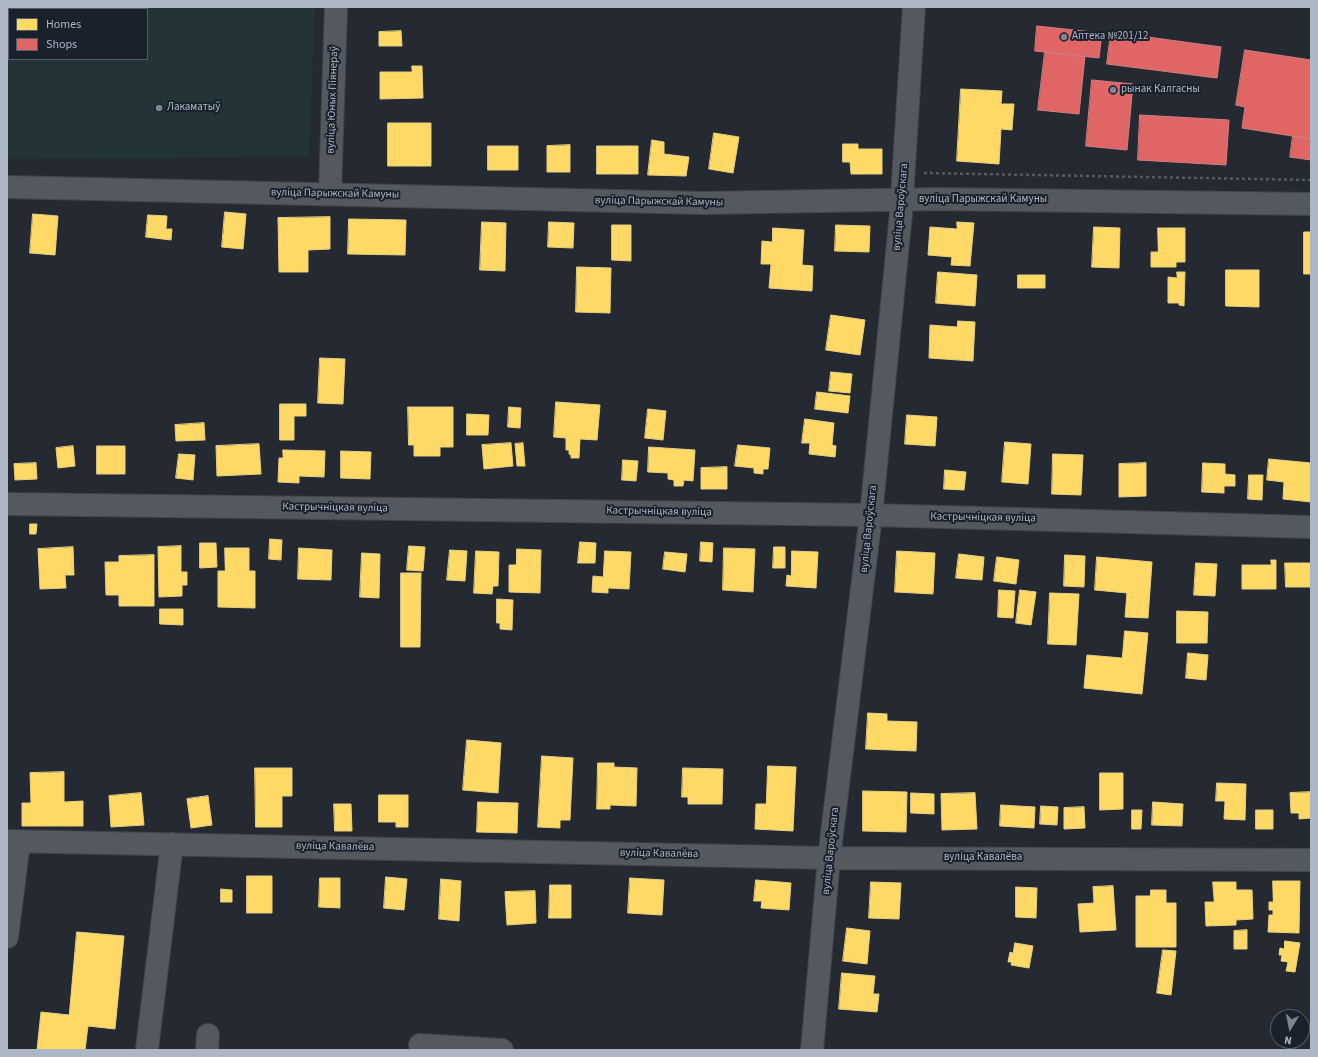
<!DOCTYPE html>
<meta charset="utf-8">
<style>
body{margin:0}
#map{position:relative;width:1318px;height:1057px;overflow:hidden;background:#252a32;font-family:"Source Sans 3",sans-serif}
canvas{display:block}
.frame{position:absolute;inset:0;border:8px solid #adb6c5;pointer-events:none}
.legend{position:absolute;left:8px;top:8px;width:140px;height:52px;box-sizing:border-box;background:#19212c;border:1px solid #545d69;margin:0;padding:5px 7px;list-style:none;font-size:12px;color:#adb6c5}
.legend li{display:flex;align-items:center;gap:8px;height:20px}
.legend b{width:20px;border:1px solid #545d69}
.north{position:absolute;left:1270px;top:1009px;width:40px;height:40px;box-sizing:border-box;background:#19212c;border:1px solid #545d69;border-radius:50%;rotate:190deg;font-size:11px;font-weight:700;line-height:16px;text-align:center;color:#adb6c5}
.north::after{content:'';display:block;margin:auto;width:14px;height:18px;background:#7d8592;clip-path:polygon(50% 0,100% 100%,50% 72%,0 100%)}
</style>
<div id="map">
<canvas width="1318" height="1057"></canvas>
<div class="frame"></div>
<ul class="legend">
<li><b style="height:11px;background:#ffd966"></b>Homes</li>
<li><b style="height:11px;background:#e06666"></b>Shops</li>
</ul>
<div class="north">N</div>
</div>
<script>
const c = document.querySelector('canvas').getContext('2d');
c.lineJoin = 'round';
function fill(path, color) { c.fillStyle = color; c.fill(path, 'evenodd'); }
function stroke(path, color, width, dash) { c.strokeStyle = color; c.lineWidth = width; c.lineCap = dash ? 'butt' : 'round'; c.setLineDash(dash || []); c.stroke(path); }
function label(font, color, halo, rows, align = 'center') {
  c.font = font + ' "Source Sans 3",sans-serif'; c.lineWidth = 4; c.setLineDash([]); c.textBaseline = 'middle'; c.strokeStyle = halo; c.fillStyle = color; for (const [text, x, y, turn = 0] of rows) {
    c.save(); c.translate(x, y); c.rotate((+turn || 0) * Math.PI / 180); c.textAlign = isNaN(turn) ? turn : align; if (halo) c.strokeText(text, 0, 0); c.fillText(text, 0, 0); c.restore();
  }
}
fill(new Path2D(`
 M7,7H315L309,157L7,159ZM9,9H147V59H9Z`), '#223437');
const homes = new Path2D(`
 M401,31L402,46H379V32Z
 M412,66H422L423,98L380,99V72H412Z
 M961,89L1002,91L1001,104H1014L1012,130L1001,129L999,164L957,161Z
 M388,123H431V166H388Z
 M714,133L739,137L733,173L709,169Z
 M652,140L664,142V154L689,157L686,176L648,175Z
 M843,144H858V149H882V174H851L850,162H843Z
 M570,145V172H547V146Z
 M488,146H518V170H488Z
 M597,146H638V174H597Z
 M225,212L246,214L243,249L222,247Z
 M33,214L58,216L55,255L30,253Z
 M148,215L167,216L166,229H172L171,240L146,237Z
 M330,217V249L308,250V272H279L278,218Z
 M349,219L406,220L405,255L348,254Z
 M482,222L506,223L505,271L480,270Z
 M549,222L574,223L573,248L548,247Z
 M957,222L974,223L970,266L951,265L952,257L928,255L930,227L957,229Z
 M612,225H631V261L612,260Z
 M836,225L870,226L869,252L835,251Z
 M1094,227L1120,228L1119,268L1092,267Z
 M773,228L804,230L802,265L813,266L812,291L769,288L771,264H761L762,241L772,242Z
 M1158,228H1185V262H1176V267H1151V252H1158Z
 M1304,232H1311V274H1304Z
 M577,267L611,268L610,313L576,312Z
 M1226,270H1259V307L1226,306Z
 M938,272L977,275L975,306L936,303Z
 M1177,272H1185L1184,306L1179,305V303H1168V277L1177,278Z
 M1018,275H1045V288H1018Z
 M831,315L865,320L860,355L826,350Z
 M958,321L975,322L973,361L929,358L930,325L957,327Z
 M320,358L345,359L343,404L318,403Z
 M831,372L852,374L850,393L829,391Z
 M817,392L850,396L848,413L815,409Z
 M556,402L600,405L597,440L580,439L579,458H571V455L569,454V450H566V438L554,437Z
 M280,404H306V416H294V440H280Z
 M408,407H453V447H440V456H414V445H409Z
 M509,407L521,408L520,428L508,427Z
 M648,409L666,411L663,440L645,438Z
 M467,414L489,415L488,435H467Z
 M907,415L937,417L935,446L905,444Z
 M805,419L834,423L832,445L836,446L835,457L809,454L810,443H802Z
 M204,423L205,440L176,441L175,425Z
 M1005,442L1031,444L1028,484L1002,482Z
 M511,443L513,466L484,469L482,445Z
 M523,443L525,466H517L515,444Z
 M259,444L261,474L217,476L216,446Z
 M738,445L770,448L768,469H763V474L754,473V468L735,466Z
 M73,446L75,466L58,468L56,448Z
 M97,446H125V474H97Z
 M649,447L695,450L693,481L684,480L683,486H674V480L668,479V473L648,472Z
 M283,450L325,451L324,477L299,476V483L278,482L279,458H283Z
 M341,451L371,452L370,479L341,478Z
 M179,454L195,455L193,480L176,478Z
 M1053,454L1083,455L1081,495L1052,494Z
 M1269,459L1311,463V502L1283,499L1284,482L1267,480Z
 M623,460L638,461L636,481L622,480Z
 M36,463L37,479L15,480L14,464Z
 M1146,463V496L1119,497V464Z
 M1203,463L1225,464V474L1235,475V486H1224V493L1202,492Z
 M727,467V489H701V468Z
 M945,470L966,472L964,490L944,489Z
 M1249,475H1263L1262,500L1248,499Z
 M30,524H37L36,534H30Z
 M270,539L282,540L281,560L269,559Z
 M580,542L596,543L595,563H578Z
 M701,542L713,543L712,562L700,561Z
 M200,543H216L217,567L200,568Z
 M181,546V572H187V585H182V596L159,597L158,547Z
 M409,546L425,547L423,571L407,570Z
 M73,547L74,575H65L66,588L40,589L38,549Z
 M774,547H785V568H773Z
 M225,548H249V571H255V608L218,607V571H225Z
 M299,548L332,550L331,580L298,579Z
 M724,548L755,549L753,592L723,590Z
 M517,549L541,550L540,593L509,592V565H516Z
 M450,550L467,551L465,581L447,580Z
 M476,551L499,552L498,586H493L492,594L474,593Z
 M605,551L631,552L629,589L608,588V593L592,592L593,576L603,577Z
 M792,551L818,552L816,588L786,586L787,575L791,576Z
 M897,551L935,553L933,594L895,592Z
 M665,552L687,554L685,572L663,569Z
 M362,553L380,554L379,598L360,597Z
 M959,554L984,557L982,580L956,578Z
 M154,555V606H119V595H106L105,562H119V556Z
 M1065,555L1085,556L1084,587L1064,586Z
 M997,557L1019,560L1016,584L994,581Z
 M1097,557L1152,562L1148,618L1125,617L1127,593L1095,590Z
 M1271,560H1276V589H1242V565H1271Z
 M1196,563L1217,564L1215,596L1194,595Z
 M1285,563H1311V587H1286Z
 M401,573H421L420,647H401Z
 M999,590L1015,591L1013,618L998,617Z
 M1020,590L1036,592L1031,625L1016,623Z
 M1050,593L1079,594L1076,645L1048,644Z
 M497,599L513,600L512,630L500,629V623H497Z
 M160,609H183V625L160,624Z
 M1177,611L1208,612L1207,643H1177Z
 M1125,631L1148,633L1142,694L1084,688L1087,655L1122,658Z
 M1188,653L1208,655L1206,680L1186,678Z
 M868,713L887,714V721L917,722L916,751L866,749Z
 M467,740L501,743L498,793L463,790Z
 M542,756L573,758L570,820H560V828L538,827Z
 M598,763H614V767L637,768L636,806L610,805V809H597Z
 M768,766L796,767L793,831L755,829L756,804H766Z
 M255,768H292V796H282V827H256Z
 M683,768L723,769L722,804H688V797H682Z
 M64,772V802L83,801V826H22V803H31L30,773Z
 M1100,773H1123V809L1100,810Z
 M1217,783L1246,784L1245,820L1224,819L1225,801H1216Z
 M863,791L907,792L906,832L863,831Z
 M1311,792V818L1299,819V813H1291L1290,793Z
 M141,793L144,825L111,827L109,796Z
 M911,793L934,794V814L911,813Z
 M975,793L977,829L942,830L941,794Z
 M379,795H408V827H396V822H379Z
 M208,796L212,825L191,828L187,799Z
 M478,802L518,803L517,833L477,832Z
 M1153,802L1183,804L1182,826L1152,825Z
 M334,804H351L352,831H335Z
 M1001,805L1035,807L1034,828L1000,826Z
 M1041,806L1058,807L1057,825L1040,824Z
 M1084,807L1085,828L1064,829V808Z
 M1132,810H1142L1141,829H1132Z
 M1256,810H1273V829H1256Z
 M247,876H272V913H247Z
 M386,877L407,879L404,910L384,908Z
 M320,878H340V908L319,907Z
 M630,878L664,880L662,915L628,913Z
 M441,879L461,881L459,921L439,919Z
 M756,880L791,883L789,910L761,908L762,901H754Z
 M1273,881H1300L1299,933L1268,932L1269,915H1273V910H1269V902H1273Z
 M871,882L901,883L899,919L869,918Z
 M1213,882H1236V890H1252L1253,919L1236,920V925L1206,926L1205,902H1214Z
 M550,885H571V918H549Z
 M1113,886L1116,930L1080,932L1078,904L1094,903L1093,887Z
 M1016,887L1037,888L1036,918L1016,917Z
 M221,889L232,890V902H221Z
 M1151,890H1166V903H1176V947H1136V896H1150Z
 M535,891L536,923L507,925L505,892Z
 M847,928L870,931L867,964L843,961Z
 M1247,930V949H1234V931Z
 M77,932L124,936L115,1029L88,1026L85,1050H37L41,1012L69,1015Z
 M1285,941L1300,943L1295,972L1286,971L1288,962L1281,961L1282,955H1279L1280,948L1284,949Z
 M1015,943L1033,946L1029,968L1011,965L1012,962H1008L1010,952L1013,953Z
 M1163,950L1176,951L1171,995L1157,993Z
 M842,973L875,976L873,994H879L877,1012L839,1009Z`);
fill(homes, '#ffd966');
stroke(homes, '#e6ce82', 1);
const shops = new Path2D(`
 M1037,26L1102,33L1099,58L1035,51Z
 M1111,32L1221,47L1217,78L1107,64Z
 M1245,50L1311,60V139L1242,128L1245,107L1236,105Z
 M1045,52L1085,56L1079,114L1038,110Z
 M1092,80L1133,84L1127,150L1086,146Z
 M1140,115L1229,120L1226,165L1138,160Z
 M1293,136L1311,139V160L1290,157Z`);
fill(shops, '#e06666');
stroke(shops, '#d17e82', 1);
const minor = new Path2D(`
 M7,187L703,203L937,199L1311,204
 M330,194L336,7
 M7,504L871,515L1311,527
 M7,841L829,858L1311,860
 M7,937L19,842
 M420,1045L502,1050
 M147,1049L172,844
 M207,1050L208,1035
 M812,1050L829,858L871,515L901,213L914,7`);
stroke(minor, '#41454b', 24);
stroke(new Path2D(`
 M924,173L1311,180`), '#575c63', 2.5, [3, 3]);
stroke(minor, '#545960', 22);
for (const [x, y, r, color] of [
 [1064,37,4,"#7d8592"],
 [1113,90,4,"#7d8592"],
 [159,108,4,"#7d8592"]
]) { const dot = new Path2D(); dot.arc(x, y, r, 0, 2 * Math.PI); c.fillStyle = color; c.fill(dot); stroke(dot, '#19212c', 1.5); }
label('11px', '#adb6c5', '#19212c', [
 ["Аптека №201/12",1072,37],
 ["рынак Калгасны",1121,90],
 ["Лакаматыў",167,108]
], 'left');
label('11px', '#adb6c5', '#19212c', [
 ["вуліца Юных Піянераў",333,100,-88],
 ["вуліца Парыжскай Камуны",335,194,1],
 ["вуліца Парыжскай Камуны",983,200],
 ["вуліца Парыжскай Камуны",659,202,1],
 ["вуліца Вароўскага",901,207,-85],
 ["Кастрычніцкая вуліца",335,508,1],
 ["Кастрычніцкая вуліца",659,512,1],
 ["Кастрычніцкая вуліца",983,518,1],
 ["вуліца Вароўскага",869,529,-84],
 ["вуліца Кавалёва",335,847,1],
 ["вуліца Вароўскага",831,851,-84],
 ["вуліца Кавалёва",659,854,1],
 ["вуліца Кавалёва",983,858]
]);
</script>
